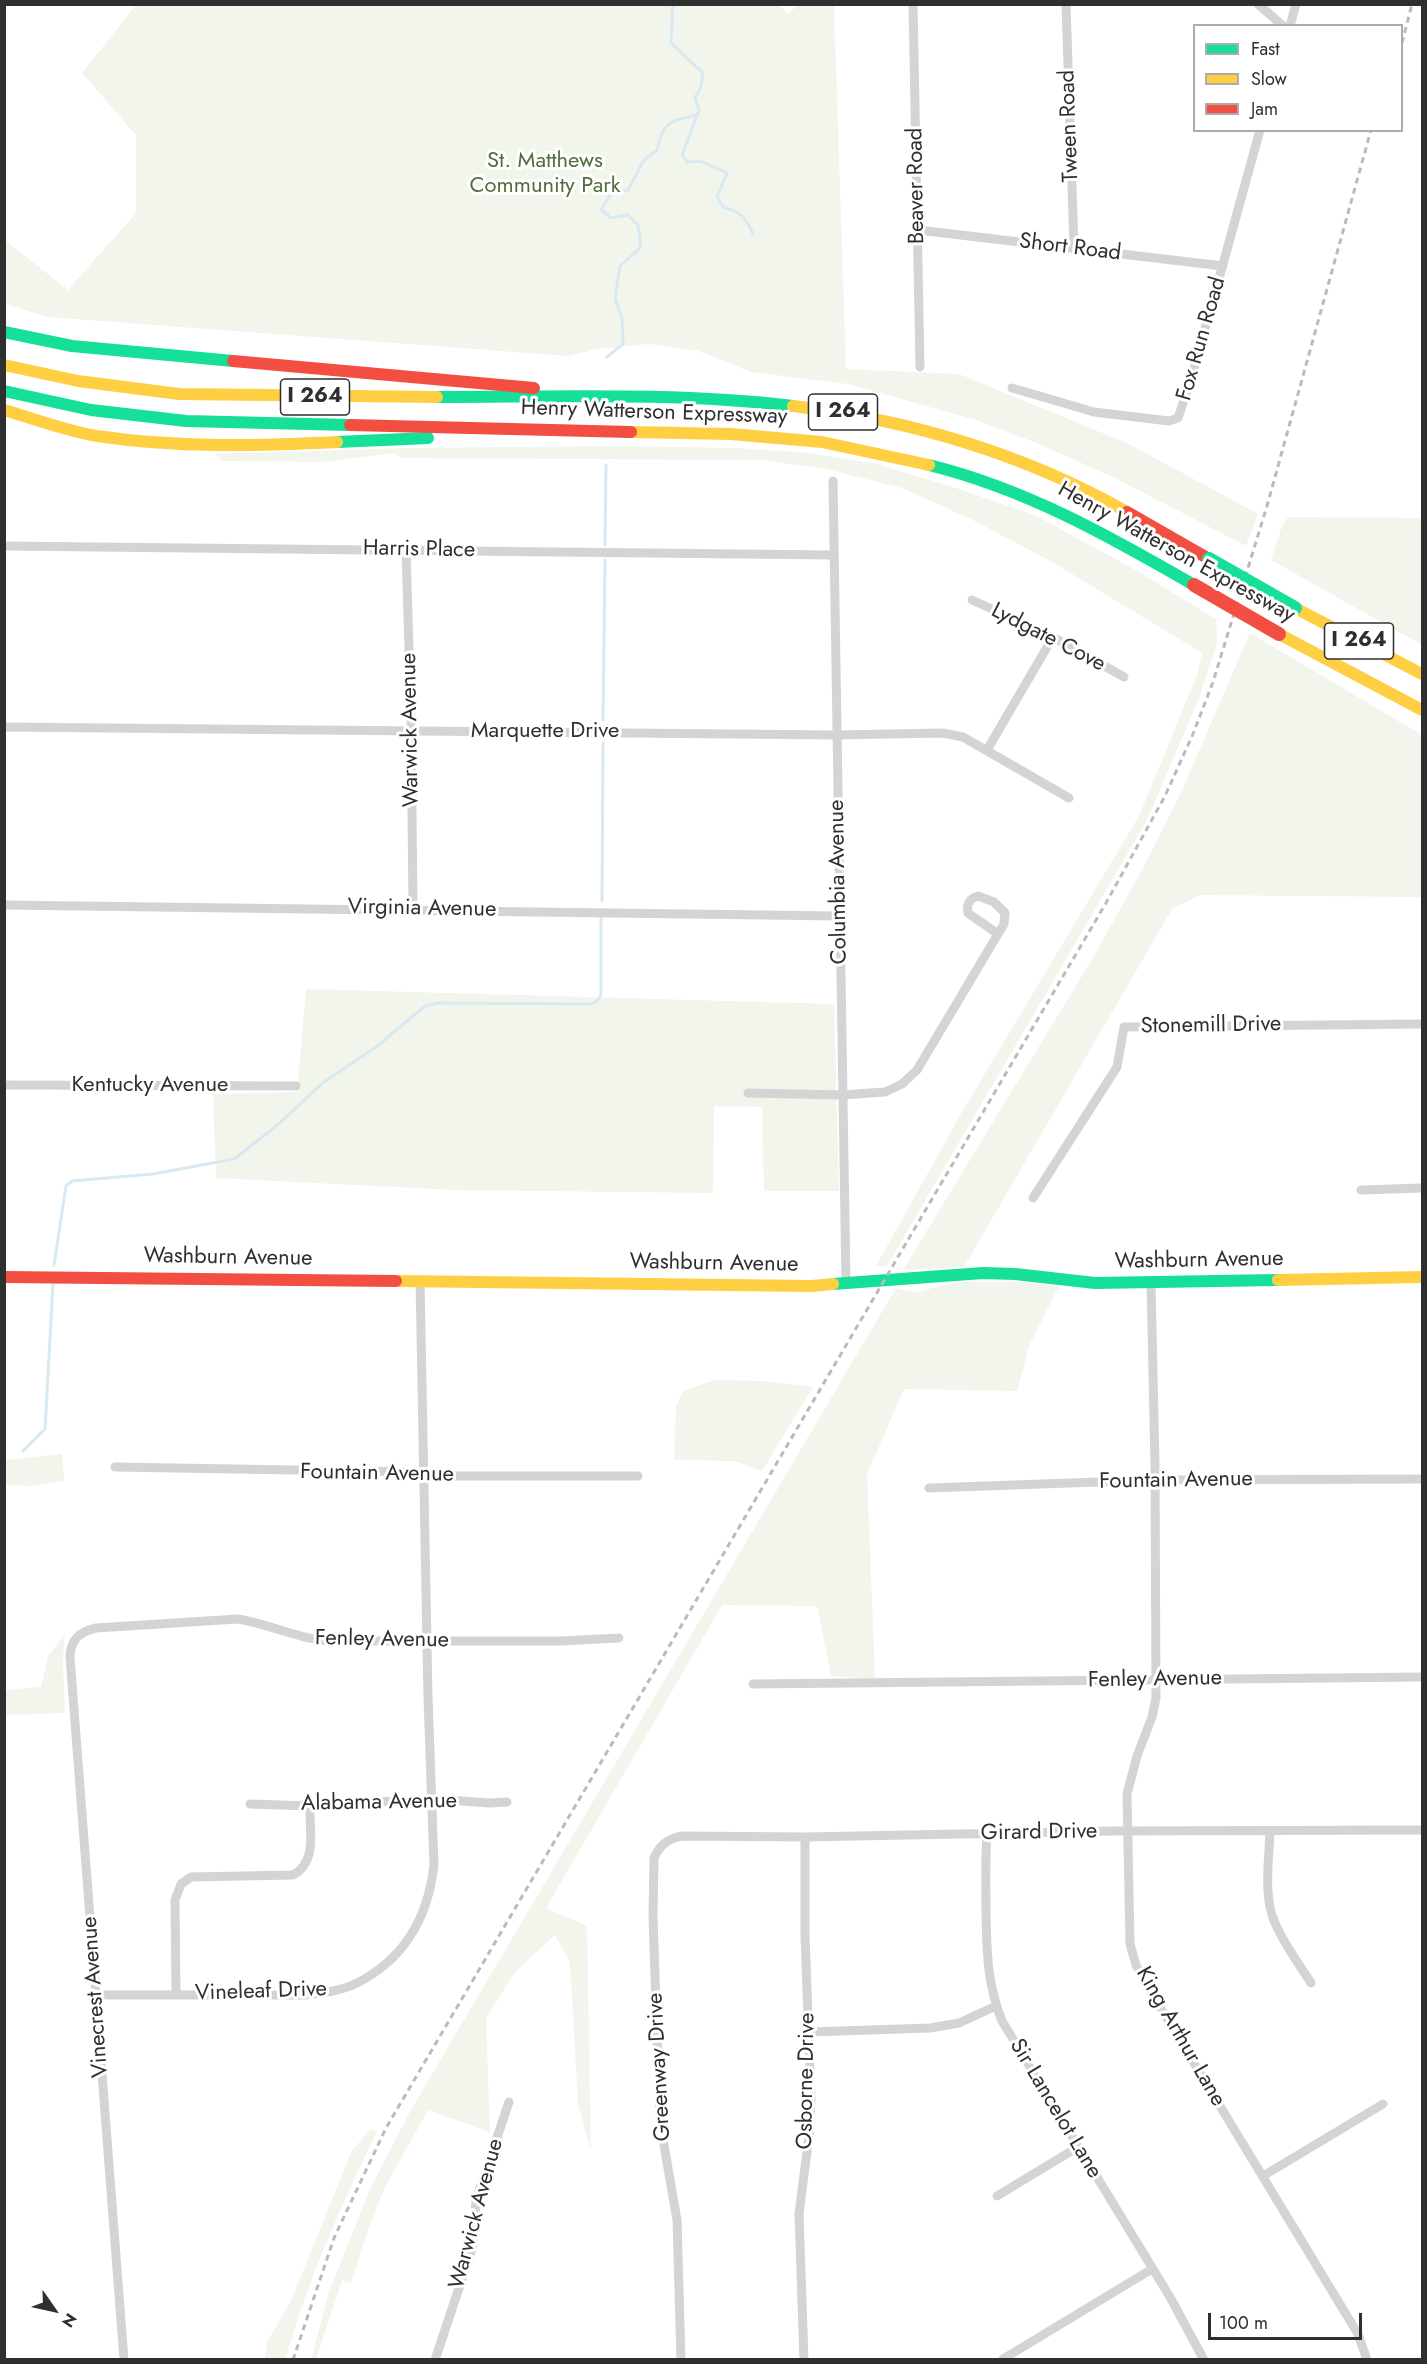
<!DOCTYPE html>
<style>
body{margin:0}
#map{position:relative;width:1427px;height:2364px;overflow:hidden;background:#fff;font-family:Jost,sans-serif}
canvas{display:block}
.frame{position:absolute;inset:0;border:6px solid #2f2f2f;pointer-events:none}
.legend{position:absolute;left:1193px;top:24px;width:210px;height:108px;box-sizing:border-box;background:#fff;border:2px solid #acacac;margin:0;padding:8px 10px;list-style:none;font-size:18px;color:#2f2f2f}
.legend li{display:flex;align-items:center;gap:12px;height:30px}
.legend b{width:30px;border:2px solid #acacac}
.north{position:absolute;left:24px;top:2280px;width:60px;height:60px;-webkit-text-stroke:4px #fff;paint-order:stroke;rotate:124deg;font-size:16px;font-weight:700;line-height:24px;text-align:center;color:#2f2f2f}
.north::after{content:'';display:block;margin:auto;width:21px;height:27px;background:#2f2f2f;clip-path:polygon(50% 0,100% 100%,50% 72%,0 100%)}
.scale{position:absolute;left:1208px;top:2313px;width:154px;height:27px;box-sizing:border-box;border:3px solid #2f2f2f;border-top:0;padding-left:8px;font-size:18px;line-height:21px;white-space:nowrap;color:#2f2f2f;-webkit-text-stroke:4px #fff;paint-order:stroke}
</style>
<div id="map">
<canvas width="1427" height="2364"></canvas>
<div class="frame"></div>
<ul class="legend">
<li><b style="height:8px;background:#16e098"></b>Fast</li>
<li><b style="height:8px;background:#ffcf43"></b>Slow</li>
<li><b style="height:8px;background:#f24e42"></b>Jam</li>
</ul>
<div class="north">N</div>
<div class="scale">100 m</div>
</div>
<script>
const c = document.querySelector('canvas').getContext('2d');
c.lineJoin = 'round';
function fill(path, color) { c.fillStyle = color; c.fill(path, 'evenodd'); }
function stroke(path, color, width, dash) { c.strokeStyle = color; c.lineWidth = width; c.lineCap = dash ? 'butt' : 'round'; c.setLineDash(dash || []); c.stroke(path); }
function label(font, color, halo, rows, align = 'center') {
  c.font = font + ' Jost,sans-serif'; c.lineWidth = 6; c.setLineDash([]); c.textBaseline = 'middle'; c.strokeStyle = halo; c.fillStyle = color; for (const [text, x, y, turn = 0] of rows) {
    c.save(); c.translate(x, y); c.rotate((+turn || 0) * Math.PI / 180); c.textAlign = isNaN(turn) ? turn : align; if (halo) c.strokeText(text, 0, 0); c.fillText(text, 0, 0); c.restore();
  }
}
fill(new Path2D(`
 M777,4L788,13L799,5H834L846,369L959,374L1129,444L1258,514L1246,546L1117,479L1039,444L976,420L848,384L751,372L699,351L649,344L598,349L568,356L48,317L5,304V240L68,290L136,213V135L82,73L136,5Z
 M618,446L736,448L800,452L873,463L953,487L1037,516L1139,572L1216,619L1217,643L1199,698L1147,820L887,1266H876L962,1112L1139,816L1197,675L1202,653L1054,563L971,519L902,488L826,469L762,460L402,458L394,453L323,462L222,461L215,454L408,448Z
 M1288,517L1422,518V645L1271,560L1282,526Z
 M1250,633L1422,735V897L1200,895L1172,909L964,1267L903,1270L1094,956L1142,870L1179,797Z
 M306,989L834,1004L839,1191H764L762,1107L714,1106L713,1193L455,1190L216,1178L213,1094L297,1092Z
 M959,1282H1024L1059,1286L1029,1346L1017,1391L904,1389L867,1474L875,1679L831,1676L817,1606L722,1605L546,1908L587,1926L591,2152L578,2103L570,1962L555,1935L515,1972L486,2018L490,2132L428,2110L384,2189L369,2227L351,2283L342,2280L316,2359L311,2360L329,2292L371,2187L412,2108L896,1288L916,1292Z
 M715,1380L763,1381L813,1387L762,1471L735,1461L674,1460L676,1406L683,1391Z
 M62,1454L64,1481L29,1486L5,1485V1460Z
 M65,1634L63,1660L65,1713L5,1715V1690L41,1687L48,1656Z
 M370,2130L377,2131C342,2205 307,2280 286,2359H265L267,2342L291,2301L351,2152Z`), '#f1f5ec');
stroke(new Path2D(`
 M673,4L671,43L703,73L701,87L695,98L699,110L682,155L687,162L700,161L727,173L717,197L723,207C741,212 746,217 753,234
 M607,357L623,344L622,318L615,299L620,266L641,247L638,225L628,215L611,218L601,210L612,192L628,190L644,160L657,150C663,121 670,121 698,115
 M605,545L606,465
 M603,720L605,560
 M602,901L603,743
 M54,1265L66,1186L72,1181L153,1174L234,1159L274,1128L324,1082L376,1047L425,1006L438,1003L591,1004L597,1001L601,995V918
 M23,1451L45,1429L53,1284`), '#d8e9f2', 3);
stroke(new Path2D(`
 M913,4L920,367
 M1066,4L1074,248
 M1258,4L1283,26
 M1290,26L1296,4
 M918,230L1223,266
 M1012,388L1094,412L1169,421L1178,418L1192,376L1260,130
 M833,481L846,1283
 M4,546L833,555
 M406,550L411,716L413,909
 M972,600L1053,637L1124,677
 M4,727L836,735L943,733L963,737L1069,798
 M987,750L1053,637
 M4,905L839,916
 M4,1085L296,1086
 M748,1093L842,1095L885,1092L902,1084L917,1070L998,934L1004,924L1005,913L994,902L978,896C970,898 966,904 968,913L998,934
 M1361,1190L1422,1188
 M1033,1198L1117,1067L1124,1027L1422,1024
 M1151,1282L1155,1465L1156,1698L1152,1717L1137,1756L1127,1794L1130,1944L1136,1965L1154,1997L1358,2334L1367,2360
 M115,1467L414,1472L436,1476H638
 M929,1488L1154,1480L1422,1479
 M753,1684L1422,1677
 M250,1804L310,1806L326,1803L448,1800L489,1803L507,1802
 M1270,1832C1269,1860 1263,1897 1275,1923C1284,1944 1299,1964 1311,1983
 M987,1834C985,1861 986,1887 986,1914C987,1954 987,1983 1002,2021L1170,2297L1204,2360
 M96,1995H305C322,1993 340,1991 355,1984C404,1960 428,1918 434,1865L428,1697L420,1280
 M176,1995L175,1900L181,1884L191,1877L293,1875C318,1862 309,1830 310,1806
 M809,2032L930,2028L959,2023L996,2006
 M1263,2176L1383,2104
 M997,2196L1078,2147
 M1003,2359L1152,2269
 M124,2360L70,1657C71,1639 79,1632 96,1628L238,1619C270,1624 298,1639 330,1641H561L619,1638
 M435,2360L473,2246L476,2200L509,2102
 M681,2360L677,2220L660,2122L653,1917L654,1858C660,1845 668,1838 683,1836L805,1837L1112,1831L1422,1830
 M804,2360L799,2214L809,2136L811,2098L805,1936V1837`), '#d4d4d4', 9);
stroke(new Path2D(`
 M4,332L72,346L233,361
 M4,391L91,410L186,421L350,425
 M437,397C555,397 676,392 793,406
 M337,442L428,438
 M929,465C1026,489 1109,536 1194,585
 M833,1284L983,1273L1015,1274L1095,1283L1278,1280`), '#16e098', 12);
stroke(new Path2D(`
 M4,365L78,381L179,394L437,397
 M793,406C910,420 1024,454 1127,512
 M4,410C35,419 66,431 97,436C177,448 257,446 337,442
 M631,432L731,434L822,442L929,465
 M1295,608L1422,674
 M1279,634L1422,710
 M1278,1280L1422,1277
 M396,1281L812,1286L833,1284`), '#ffcf43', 12);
stroke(new Path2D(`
 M233,361L534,388
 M350,425L631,432
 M1127,512L1209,559
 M4,1277L396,1281`), '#f24e42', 12);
stroke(new Path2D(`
 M1402,43L1412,4
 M293,2360L334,2238L386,2128L1106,903L1165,796L1193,734L1213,682L1267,506L1371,130`), '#bbb', 3, [6, 4.5]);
stroke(new Path2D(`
 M1209,559L1295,608`), '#16e098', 14);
stroke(new Path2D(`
 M1194,585L1279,634`), '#f24e42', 14);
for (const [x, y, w] of [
 [315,397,69],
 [843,412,69],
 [1359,641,69]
]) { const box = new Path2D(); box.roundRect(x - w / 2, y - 18, w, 36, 4.5); c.fillStyle = '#fff'; c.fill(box); stroke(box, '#2f2f2f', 1.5); }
label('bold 21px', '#2f2f2f', null, [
 ["I 264",315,397],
 ["I 264",843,412],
 ["I 264",1359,641]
]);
label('22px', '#2f2f2f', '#fff', [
 ["Tween Road",1070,126,-92],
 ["Beaver Road",917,186,-91],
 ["Short Road",1070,248,7],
 ["Fox Run Road",1202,339,-74],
 ["Henry Watterson Expressway",654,413,2],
 ["Harris Place",419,550,1],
 ["Henry Watterson Expressway",1176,553,29],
 ["Lydgate Cove",1048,638,27],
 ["Warwick Avenue",411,730,-91],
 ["Marquette Drive",545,732],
 ["Columbia Avenue",839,882,-91],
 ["Virginia Avenue",422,909,1],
 ["Stonemill Drive",1211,1026,-1],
 ["Kentucky Avenue",150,1086],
 ["Washburn Avenue",228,1258,1],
 ["Washburn Avenue",1199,1261,-1],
 ["Washburn Avenue",714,1264,1],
 ["Fountain Avenue",377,1474,1],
 ["Fountain Avenue",1176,1481,-1],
 ["Fenley Avenue",382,1640,1],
 ["Fenley Avenue",1155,1680,-1],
 ["Alabama Avenue",379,1803,-1],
 ["Girard Drive",1039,1833,-1],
 ["Vineleaf Drive",261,1992,-2],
 ["Vinecrest Avenue",96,1997,-94],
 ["King Arthur Lane",1180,2037,60],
 ["Greenway Drive",660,2067,-93],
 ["Osborne Drive",807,2081,-89],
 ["Sir Lancelot Lane",1055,2109,59],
 ["Warwick Avenue",477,2214,-75]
]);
label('22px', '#526c3a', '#fff', [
 ["St. Matthews",545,162],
 ["Community Park",545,187]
]);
</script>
